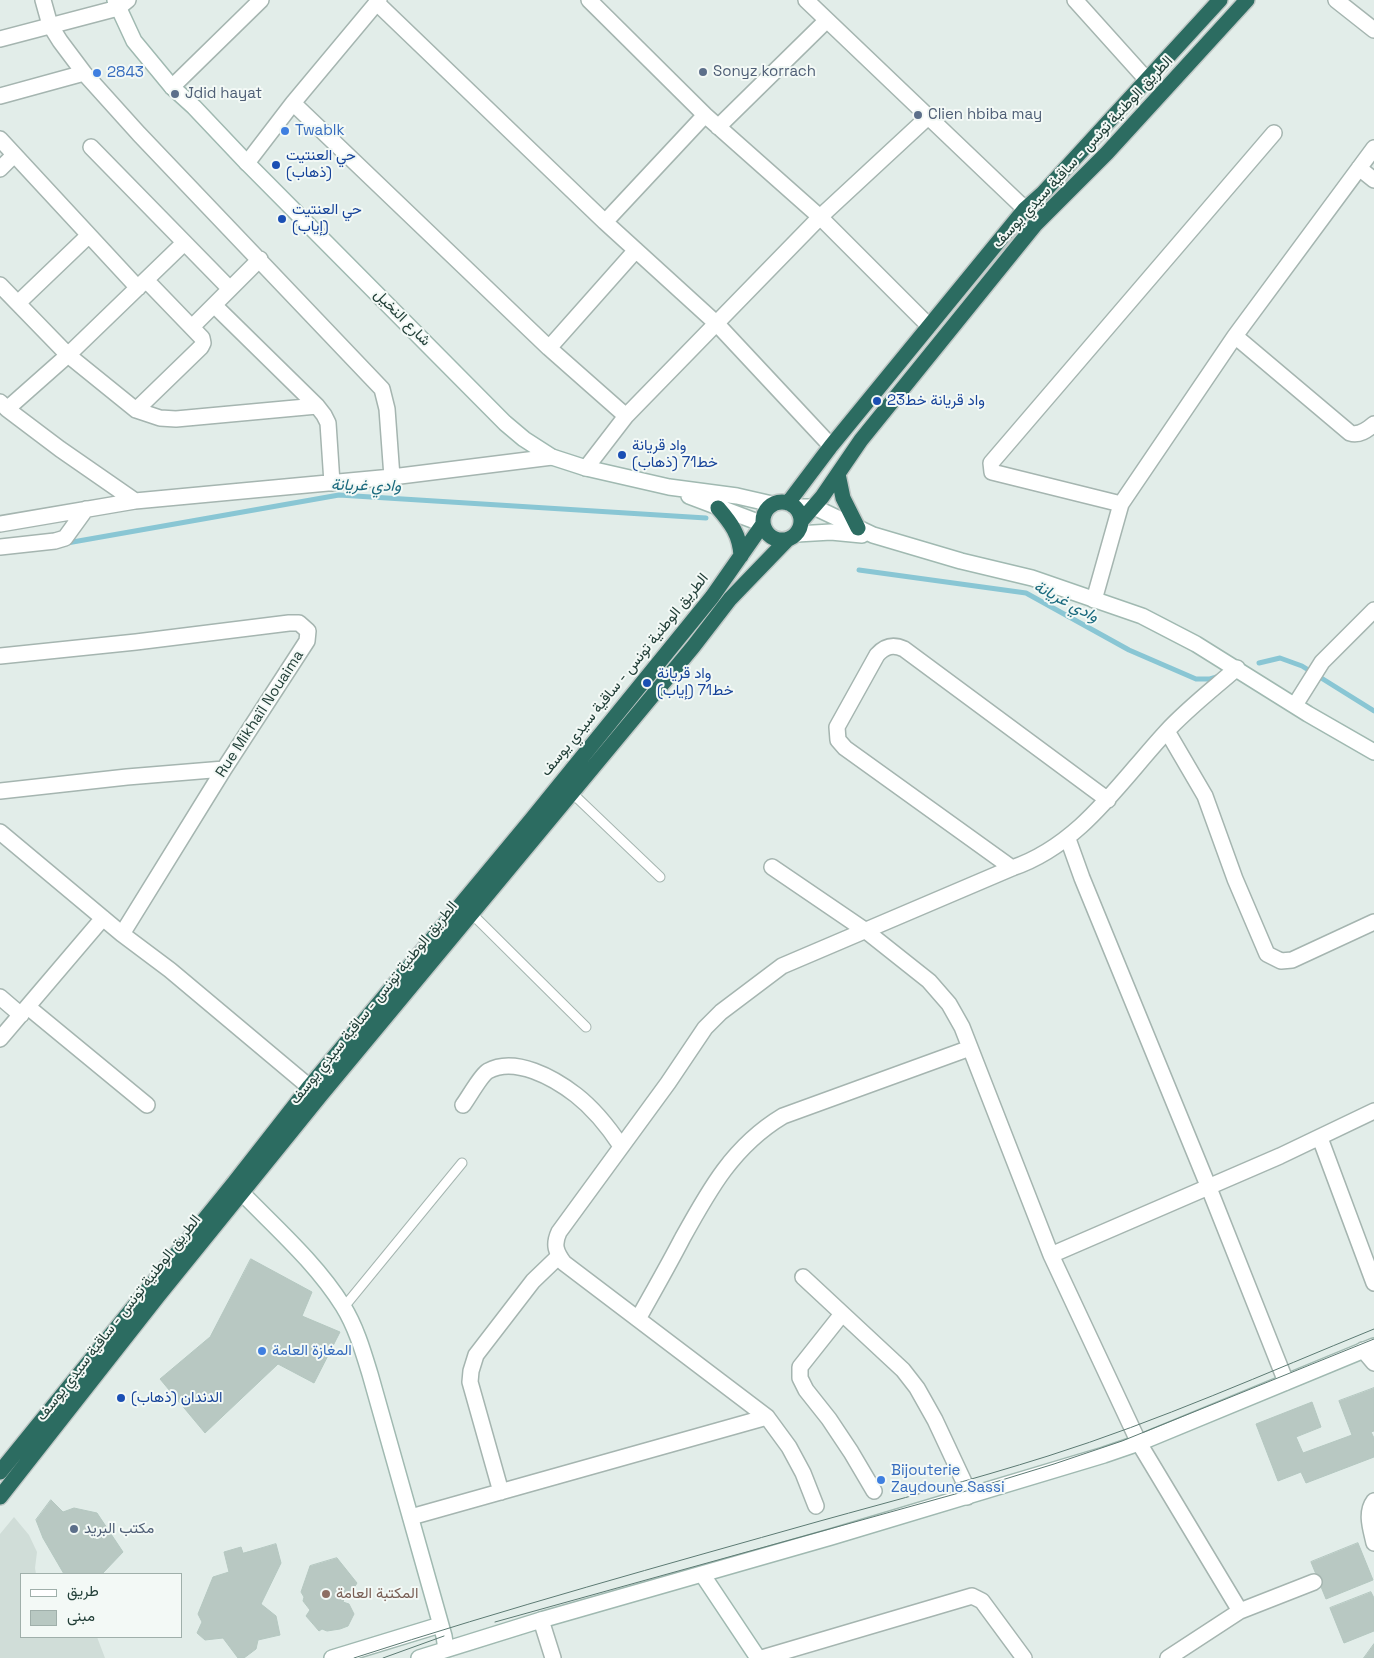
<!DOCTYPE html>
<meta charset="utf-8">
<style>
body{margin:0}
#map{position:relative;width:1374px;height:1658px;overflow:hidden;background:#e2ede9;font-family:"Space Grotesk",Vazirmatn,sans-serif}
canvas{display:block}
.legend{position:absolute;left:20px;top:1573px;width:162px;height:65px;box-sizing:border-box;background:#f3f9f6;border:1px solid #9fafaa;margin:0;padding:6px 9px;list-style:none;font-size:15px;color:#223f38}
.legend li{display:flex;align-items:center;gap:10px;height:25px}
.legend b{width:25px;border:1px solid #9fafaa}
</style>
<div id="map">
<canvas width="1374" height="1658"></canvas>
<ul class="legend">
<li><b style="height:6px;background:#fff"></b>طريق</li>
<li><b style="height:14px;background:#b8c8c2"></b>مبنى</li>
</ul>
</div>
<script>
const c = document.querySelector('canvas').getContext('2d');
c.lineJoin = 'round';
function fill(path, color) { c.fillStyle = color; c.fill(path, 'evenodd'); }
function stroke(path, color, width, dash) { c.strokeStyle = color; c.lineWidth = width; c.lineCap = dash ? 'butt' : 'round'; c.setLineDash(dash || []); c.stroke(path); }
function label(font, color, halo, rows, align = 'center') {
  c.font = font + ' "Space Grotesk",Vazirmatn,sans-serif'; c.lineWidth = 4; c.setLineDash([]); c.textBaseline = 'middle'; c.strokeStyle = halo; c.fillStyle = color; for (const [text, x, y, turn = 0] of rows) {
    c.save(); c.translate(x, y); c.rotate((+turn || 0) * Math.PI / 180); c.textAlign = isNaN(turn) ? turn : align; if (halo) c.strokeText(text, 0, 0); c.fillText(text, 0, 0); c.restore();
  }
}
fill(new Path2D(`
 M14,1517L29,1535L37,1552L35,1568L36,1574H21V1637H97L105,1658H0V1534Z`), '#d0ddd8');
stroke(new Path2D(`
 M67,543L339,495L706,518
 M859,570L1026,593L1129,650L1196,679H1210L1220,676
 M1259,663L1280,658L1302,666L1374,711`), '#89c6d4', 5);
const building = new Path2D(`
 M251,1259L312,1292L302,1316L340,1332L314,1383L278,1364L205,1433L160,1379L210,1337Z
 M1374,1388V1431L1371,1432L1374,1438V1457L1306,1483L1301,1472L1278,1481L1256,1424L1312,1402L1321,1427L1296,1437L1303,1453L1352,1435L1339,1401Z
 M51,1500L63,1512L74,1508L97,1513L123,1552L102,1574H64L43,1538L36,1520Z
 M1358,1543L1373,1580L1326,1599L1311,1562Z
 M276,1544L281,1563L261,1604L276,1616L280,1635L258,1640L256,1649L244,1658H238L223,1638L205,1640L197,1633L202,1622L198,1614L213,1577L229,1572L224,1552L241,1547L243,1553Z
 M337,1558L357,1583L349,1596H345L343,1602L349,1604L354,1614L348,1626L340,1629L327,1631L322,1629L319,1631L306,1616L310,1610L303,1601L304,1597L301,1592L310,1566Z
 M1371,1592L1374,1598V1631L1344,1643L1330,1608Z
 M1374,1644V1658H1364Z`);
fill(building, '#b8c8c2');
stroke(building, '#b4c7c0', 1);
const lane = new Path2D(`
 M571,792L660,877
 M471,913L586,1027
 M344,1307L462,1163`);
const street = new Path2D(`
 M43,0L50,25L60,41L84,73L139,134L382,389L387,409L392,477
 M589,0L705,115L820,217L929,326
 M806,0L1025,209
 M1075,0L1147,80
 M1336,0L1374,30
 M377,3L605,222L717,324L831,446
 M0,39L118,8L128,0
 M172,87L261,0
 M0,96L84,73
 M293,103L549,348L626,416
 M718,127L827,20
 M0,139L138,288
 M91,147L230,289
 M247,163L293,103L379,0
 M1359,168L1374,180
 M0,169L14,155
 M605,222L705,115
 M0,285L68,355L136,410L160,418L176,419L317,406
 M18,303L88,236
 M214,305L317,406L324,415L328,423L332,483
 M192,327L260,259
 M1235,336L1350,433C1359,436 1367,430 1374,424
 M549,348L636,250
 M0,402L7,409L60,449L135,501L392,477L552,457
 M7,409L68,355L184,243
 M136,410L201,347L203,343L202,338L146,280
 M586,468L626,416L820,217L929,116
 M1121,504L996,473L992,472L991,463L1274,133
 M0,524L135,501
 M0,547L55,541L65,538L86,509
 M1094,600L1121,504L1235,336L1374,148
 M0,656L136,642L289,623H299L308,631L307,641L224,769L122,934
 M1295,705L1322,662L1374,610
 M1167,731L1205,796L1235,879L1267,954L1281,961L1292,960L1374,922
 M0,791L127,777L224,769
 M0,832L122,934L170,970L319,1095
 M1068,839L1082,878L1209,1188L1286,1382
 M772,867L866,931L929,981L949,1004L962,1027L1051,1255L1139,1443L1240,1611
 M1012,868L845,748L838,740L837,727L877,655C885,646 893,644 904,649L1108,800
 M0,997L21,1015
 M28,1007L147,1105
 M0,1039L103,918
 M463,1105C469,1097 481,1075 488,1071C515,1056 554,1078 576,1095C594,1109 609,1128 621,1146
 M1320,1138L1374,1283
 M1051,1255L1280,1156L1374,1111
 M803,1277L903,1370L917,1388L935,1420L964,1482L967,1497
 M842,1314L800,1367V1378L806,1390L829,1419L851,1452L874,1491
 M638,1319C653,1292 668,1266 682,1239C709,1190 733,1146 783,1116L970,1048
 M1363,1350L1374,1363
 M501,1492L470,1382L471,1371L476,1355L533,1281L559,1256
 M1374,1501C1365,1513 1371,1529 1374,1543
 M816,1506L803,1473L789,1447L767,1417L564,1263C556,1252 553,1245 559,1232L668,1083L705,1028L721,1012L782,966L1012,868C1080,845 1119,783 1166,732C1187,709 1213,689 1237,668
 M411,1517L767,1417
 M541,1620L553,1658
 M762,1658L972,1596L982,1601L1024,1658
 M1168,1658L1240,1611L1314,1582`);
const secondary = new Path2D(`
 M115,0L134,41L172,87L194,107L247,163L505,423L524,439L552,457L586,468L669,487L737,496L772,504
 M689,496L763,524
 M795,507H814L873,535L961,561L1032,578L1142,616L1196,644L1308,714L1374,752
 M797,534L831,532L862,535
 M234,1183L242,1193C277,1229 316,1263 343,1306C356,1327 363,1351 370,1374L444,1636L446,1649
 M702,1574L758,1658
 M332,1658L440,1625
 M419,1658L541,1620L831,1537L1104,1455L1139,1443L1374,1346`);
const highway = new Path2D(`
 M838,474L843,498L858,528
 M763 521a19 19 0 1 1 38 0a19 19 0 1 1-38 0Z
 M788,503L831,446L1025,209L1043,193L1220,0
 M718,508C731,523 740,535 741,556
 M802,520L822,497L861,440L1035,225L1107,153L1247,0
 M0,1472L234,1183L310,1086L531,820L712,597L763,524
 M0,1497L158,1296L320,1096L693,647L730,599L786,541`);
stroke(lane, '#a5b5b0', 11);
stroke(street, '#a5b5b0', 18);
stroke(secondary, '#a0b9b1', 18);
stroke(highway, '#c1c9c7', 18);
stroke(lane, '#fff', 9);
stroke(street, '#fff', 15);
stroke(secondary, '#fff', 15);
stroke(highway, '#2c6c61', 15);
stroke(new Path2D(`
 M495,1622L966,1491L1054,1464L1122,1441L1374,1339
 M354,1658C508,1608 664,1565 820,1521C896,1500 972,1480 1048,1456C1159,1421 1266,1373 1374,1329
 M383,1658L444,1636`), '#5c7a73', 1);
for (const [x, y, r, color] of [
 [703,72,5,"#5c6f8a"],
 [97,73,5,"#3f7fe0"],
 [175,94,5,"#5c6f8a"],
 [918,115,5,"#5c6f8a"],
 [285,131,5,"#3f7fe0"],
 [276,165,5,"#1a4fb4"],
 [282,219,5,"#1a4fb4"],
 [877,401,5,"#1a4fb4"],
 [622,455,5,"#1a4fb4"],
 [647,683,5,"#1a4fb4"],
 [262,1351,5,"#3f7fe0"],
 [121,1398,5,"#1a4fb4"],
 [881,1480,5,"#3f7fe0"],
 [74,1529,5,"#5c6f8a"],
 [326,1594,5,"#8d6e63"]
]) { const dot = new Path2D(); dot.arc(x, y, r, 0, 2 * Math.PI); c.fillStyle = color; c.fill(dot); stroke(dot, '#f3f9f6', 2); }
label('15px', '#4e5e75', '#f3f9f6', [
 ["Sonyz korrach",713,72],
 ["Jdid hayat",185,94],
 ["Clien hbiba may",928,115],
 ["مكتب البريد",84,1529]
], 'left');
label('15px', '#366cbe', '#f3f9f6', [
 ["2843",107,73],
 ["Twablk",295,131],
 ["المغازة العامة",272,1351],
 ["Bijouterie",891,1471],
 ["Zaydoune Sassi",891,1488]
], 'left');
label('15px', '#223f38', '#f3f9f6', [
 ["الطريق الوطنية تونس - ساقية سيدي يوسف",1083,152,-47],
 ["شارع النخيل",402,318,45],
 ["الطريق الوطنية تونس - ساقية سيدي يوسف",625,675,-51],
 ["Rue Mikhaïl Nouaima",260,714,-57],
 ["الطريق الوطنية تونس - ساقية سيدي يوسف",374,1003,-51],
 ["الطريق الوطنية تونس - ساقية سيدي يوسف",119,1318,-52]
]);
label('15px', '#164399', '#f3f9f6', [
 ["حي العنتيت",286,156],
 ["(ذهاب)",286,173],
 ["حي العنتيت",292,210],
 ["(إياب)",292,227],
 ["واد قريانة خط23",887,401],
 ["واد قريانة",632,446],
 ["خط71 (ذهاب)",632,463],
 ["واد قريانة",657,674],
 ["خط71 (إياب)",657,691],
 ["الدندان (ذهاب)",131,1398]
], 'left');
label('15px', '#785e54', '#f3f9f6', [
 ["المكتبة العامة",336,1594]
], 'left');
label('italic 16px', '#19697d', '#f3f9f6', [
 ["وادي غريانة",366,486,1],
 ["وادي غريانة",1066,602,28]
]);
</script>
